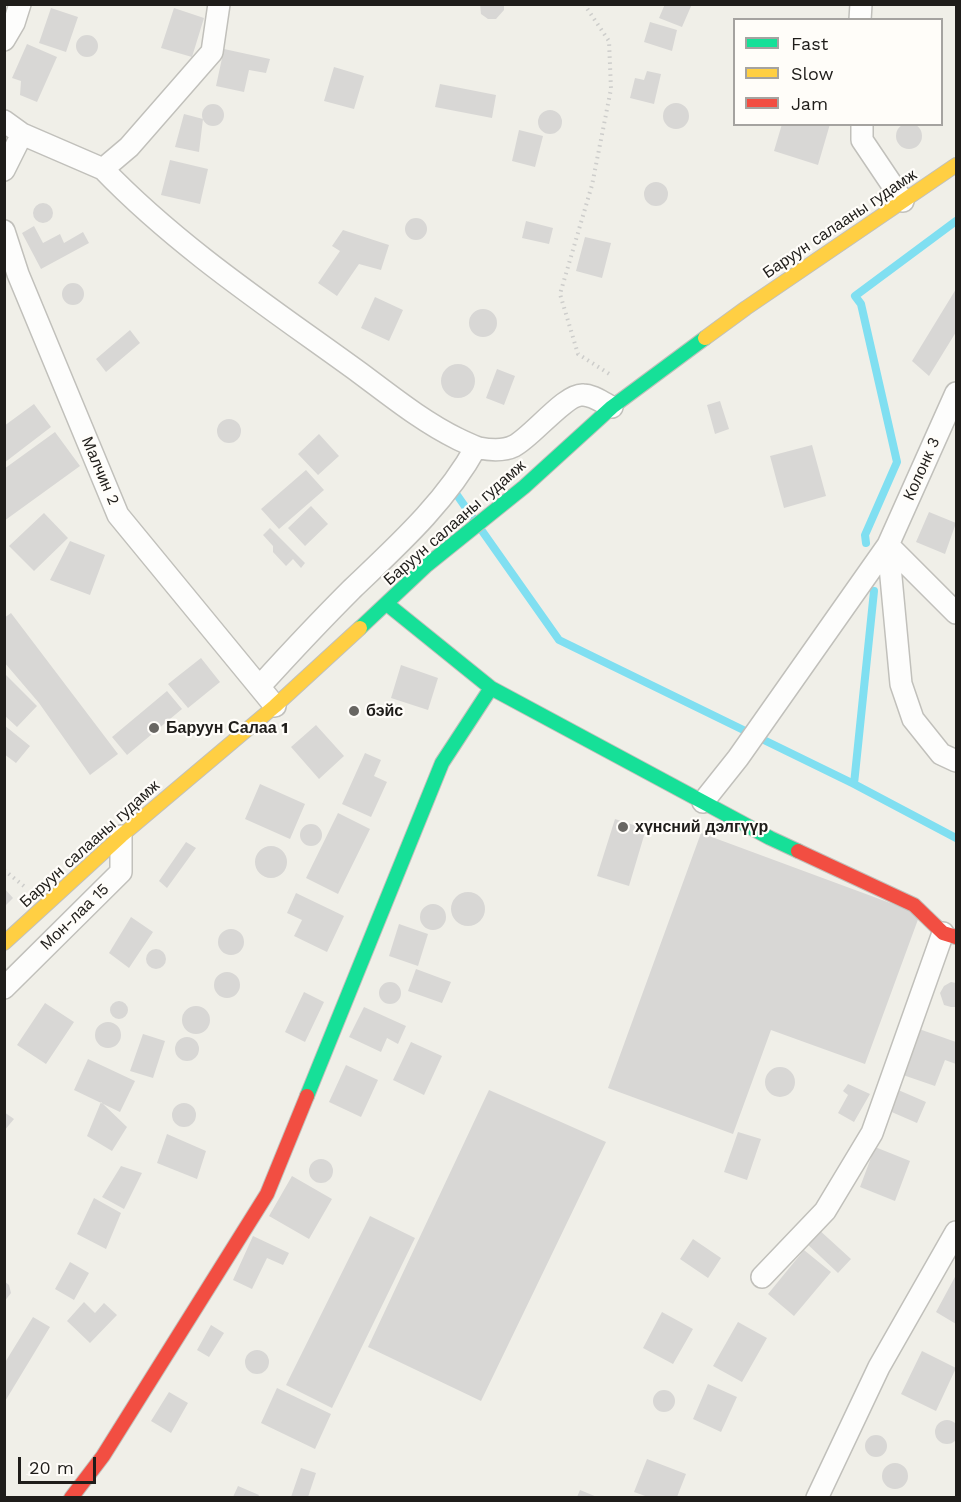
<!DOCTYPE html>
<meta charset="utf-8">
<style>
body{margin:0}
#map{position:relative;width:961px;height:1502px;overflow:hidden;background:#f0efe8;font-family:"Work Sans",sans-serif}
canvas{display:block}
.frame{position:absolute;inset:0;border:6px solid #1f1d1a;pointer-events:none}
.legend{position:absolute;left:733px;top:18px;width:210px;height:108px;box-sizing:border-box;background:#fffdf9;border:2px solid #a5a3a0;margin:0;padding:8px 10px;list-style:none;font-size:18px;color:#1f1d1a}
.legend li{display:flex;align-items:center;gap:12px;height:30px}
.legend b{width:30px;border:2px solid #a5a3a0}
.scale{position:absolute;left:18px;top:1457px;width:78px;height:27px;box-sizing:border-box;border:3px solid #1f1d1a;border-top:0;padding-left:8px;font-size:18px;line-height:21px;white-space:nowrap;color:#1f1d1a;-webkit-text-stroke:4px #fffdf9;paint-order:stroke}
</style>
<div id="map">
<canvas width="961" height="1502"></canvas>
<div class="frame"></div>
<ul class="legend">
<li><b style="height:8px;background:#16e098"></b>Fast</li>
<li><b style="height:8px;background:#ffcf43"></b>Slow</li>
<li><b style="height:8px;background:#f24e42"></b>Jam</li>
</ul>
<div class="scale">20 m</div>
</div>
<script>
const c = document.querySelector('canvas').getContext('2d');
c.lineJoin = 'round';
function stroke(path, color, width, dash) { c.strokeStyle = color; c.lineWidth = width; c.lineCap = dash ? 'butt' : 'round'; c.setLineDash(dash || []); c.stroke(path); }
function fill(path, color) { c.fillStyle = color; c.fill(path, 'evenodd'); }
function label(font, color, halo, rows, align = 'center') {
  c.font = font + ' "Work Sans",sans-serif'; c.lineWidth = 4.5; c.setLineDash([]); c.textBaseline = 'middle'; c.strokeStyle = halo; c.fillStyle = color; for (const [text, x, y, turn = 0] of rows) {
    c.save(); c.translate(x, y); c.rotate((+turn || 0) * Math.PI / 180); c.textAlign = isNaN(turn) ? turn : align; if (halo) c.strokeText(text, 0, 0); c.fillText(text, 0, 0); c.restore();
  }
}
stroke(new Path2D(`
 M457,495L473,518
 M480,528L559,640L854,784L956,838
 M866,543L865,535L897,462L861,304L855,296L956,221
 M854,784L874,591`), '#80dff1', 8);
fill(new Path2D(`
 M480,4H504V10L496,19H488L481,14Z
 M665,4H692L682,27L659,18Z
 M51,8L78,17L66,52L39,43Z
 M174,8L204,18L192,57L161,48Z
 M650,22L677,30L672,51L644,42Z
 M76 46a11 11 0 1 1 22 0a11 11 0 1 1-22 0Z
 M27,44L57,57L37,102L20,95L21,81L12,78Z
 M224,49L270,59L266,73L249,70L244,92L216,86Z
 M334,67L364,76L354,109L324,101Z
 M647,71L661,74L654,104L630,98L635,78L644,80Z
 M440,84L496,95L492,118L435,107Z
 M663 116a13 13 0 1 1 26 0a13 13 0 1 1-26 0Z
 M202 115a11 11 0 1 1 22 0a11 11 0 1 1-22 0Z
 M538 122a12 12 0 1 1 24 0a12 12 0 1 1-24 0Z
 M184,114L203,119L199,152L175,147Z
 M896 136a13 13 0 1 1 26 0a13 13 0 1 1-26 0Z
 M782,124H830L818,165L774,151Z
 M519,130L543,136L535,167L512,161Z
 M170,160L208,169L200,204L161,195Z
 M644 194a12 12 0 1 1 24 0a12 12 0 1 1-24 0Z
 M33 213a10 10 0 1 1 20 0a10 10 0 1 1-20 0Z
 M405 229a11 11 0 1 1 22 0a11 11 0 1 1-22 0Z
 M526,221L553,228L549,244L522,238Z
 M34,226L43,243L60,234L64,243L83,232L89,243L41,269L22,233Z
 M343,230L389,245L381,270L359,264L337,296L318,283L340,251L332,246Z
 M585,237L611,243L602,278L576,271Z
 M62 294a11 11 0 1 1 22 0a11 11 0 1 1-22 0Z
 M956,289V332L929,376L912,361Z
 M375,297L403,310L389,341L361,328Z
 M469 323a14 14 0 1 1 28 0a14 14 0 1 1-28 0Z
 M130,330L140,343L106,372L96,359Z
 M441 381a17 17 0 1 1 34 0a17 17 0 1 1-34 0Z
 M497,369L515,376L504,405L486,398Z
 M720,401L729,429L715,434L707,405Z
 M34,404L51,427L4,463V426Z
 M217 431a12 12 0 1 1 24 0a12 12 0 1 1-24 0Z
 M55,432L80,466L4,521V469Z
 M319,434L339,456L318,475L298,454Z
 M812,445L826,496L784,508L770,456Z
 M306,470L324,490L279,529L261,509Z
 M311,506L328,524L305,546L288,528Z
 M929,512L956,523L945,554L916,542Z
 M44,513L68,538L34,571L9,546Z
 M270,528L305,563L301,568L293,559L286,566L273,552V546L263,535Z
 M70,541L105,555L90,595L50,580Z
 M11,613L118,754L90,775L39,703L4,662V618Z
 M201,658L220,682L188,708L168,684Z
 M401,665L438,678L428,710L391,698Z
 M4,673L37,706L17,727L4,715Z
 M167,691L182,709L127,755L112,737Z
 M4,725L30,746L16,763L4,754Z
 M316,725L344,756L319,779L291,747Z
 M365,753L381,760L374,776L387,782L371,817L342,804Z
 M260,784L305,804L290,839L245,819Z
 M338,813L370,829L338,894L306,878Z
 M615,819L646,829L629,886L597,876Z
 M300 835a11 11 0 1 1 22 0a11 11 0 1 1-22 0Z
 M701,833L920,914L865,1064L771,1030L733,1134L608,1088Z
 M186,842L196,848L167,888L159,881Z
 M255 862a16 16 0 1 1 32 0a16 16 0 1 1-32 0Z
 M4,888L13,898L4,907Z
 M451 909a17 17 0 1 1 34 0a17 17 0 1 1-34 0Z
 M296,893L344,916L327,952L294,936L302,920L287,913Z
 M420 917a13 13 0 1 1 26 0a13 13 0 1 1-26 0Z
 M131,917L153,932L129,968L109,953Z
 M399,924L428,934L418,966L389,956Z
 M218 942a13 13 0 1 1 26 0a13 13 0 1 1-26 0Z
 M146 959a10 10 0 1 1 20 0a10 10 0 1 1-20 0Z
 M416,969L451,982L442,1003L408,991Z
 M214 985a13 13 0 1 1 26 0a13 13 0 1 1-26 0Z
 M951,982L956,983V1007H951L944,1005L940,993L944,986Z
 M379 993a11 11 0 1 1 22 0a11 11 0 1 1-22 0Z
 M304,992L324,1002L305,1042L285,1032Z
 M110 1010a9 9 0 1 1 18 0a9 9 0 1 1-18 0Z
 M45,1003L74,1022L46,1064L17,1045Z
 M182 1020a14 14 0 1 1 28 0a14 14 0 1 1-28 0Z
 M364,1007L406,1026L398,1044L387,1038L381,1052L349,1037Z
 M95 1035a13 13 0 1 1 26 0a13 13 0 1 1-26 0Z
 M919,1029L956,1042V1064L945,1060L935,1086L903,1075Z
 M143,1034L165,1041L153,1078L130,1071Z
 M175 1049a12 12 0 1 1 24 0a12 12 0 1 1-24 0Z
 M411,1042L442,1056L424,1095L393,1080Z
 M88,1059L135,1081L120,1112L74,1090Z
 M346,1065L378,1080L361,1117L329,1102Z
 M765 1082a15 15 0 1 1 30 0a15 15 0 1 1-30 0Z
 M848,1084L870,1094L854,1122L838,1113L848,1095L843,1091Z
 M896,1089L926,1102L917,1123L887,1110Z
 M489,1090L606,1142L481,1401L368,1347Z
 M101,1102L127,1127L112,1151L87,1136Z
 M172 1115a12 12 0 1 1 24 0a12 12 0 1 1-24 0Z
 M4,1112L14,1119L4,1131Z
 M738,1132L761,1139L747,1180L724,1172Z
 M167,1134L206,1151L197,1179L157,1163Z
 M875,1147L910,1161L895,1201L860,1187Z
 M309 1171a12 12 0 1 1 24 0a12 12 0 1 1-24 0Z
 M121,1166L142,1173L124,1209L102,1197Z
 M292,1176L332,1199L309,1239L269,1216Z
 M94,1198L121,1213L106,1249L77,1234Z
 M370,1216L415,1238L332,1408L286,1385Z
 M817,1228L851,1259L838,1273L804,1241Z
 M253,1236L289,1253L283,1265L267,1258L252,1289L233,1280Z
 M693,1239L721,1258L708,1278L680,1259Z
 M804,1250L831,1272L794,1316L768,1294Z
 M70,1262L89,1273L74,1300L55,1289Z
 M956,1275V1324L936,1312Z
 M4,1281L9,1285L11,1293L4,1302Z
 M84,1302L95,1313L104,1303L117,1315L90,1343L67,1321Z
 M662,1312L693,1329L673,1364L643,1348Z
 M33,1317L50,1327L4,1403V1364Z
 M738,1322L767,1338L742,1382L713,1366Z
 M211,1325L224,1333L209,1357L197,1350Z
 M245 1362a12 12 0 1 1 24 0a12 12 0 1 1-24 0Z
 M922,1351L956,1368L936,1411L901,1394Z
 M708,1384L737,1397L721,1432L693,1419Z
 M277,1388L331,1414L315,1449L261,1423Z
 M653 1401a11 11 0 1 1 22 0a11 11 0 1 1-22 0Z
 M169,1392L188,1403L171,1433L151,1421Z
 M935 1432a12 12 0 1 1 24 0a12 12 0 1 1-24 0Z
 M865 1446a11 11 0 1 1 22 0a11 11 0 1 1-22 0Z
 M647,1459L686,1474L677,1497H648L634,1492Z
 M882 1476a13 13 0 1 1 26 0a13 13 0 1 1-26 0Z
 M301,1468L316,1473L308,1497H291Z
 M238,1486L259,1495L258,1497H233Z
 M580,1490L597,1497H577Z`), '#d8d7d5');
const street = new Path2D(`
 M860,20L861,4
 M4,40L14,23L20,4
 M4,121L22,134L4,170
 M862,124V140L903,201
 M22,134L103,169L129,147L212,52L219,4
 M103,169C179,248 272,309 360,373C391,396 423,422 458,439C465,442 472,446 479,448C490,450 504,451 514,446C532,437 566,393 583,395C593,395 603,403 612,407
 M4,231L18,274L118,515L275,706
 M888,545L901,684L913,719L941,754L956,761
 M888,545L956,613
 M260,686C290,653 321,620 352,589C397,546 446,502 476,447
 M703,802L738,758L888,545L956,393
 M4,988L121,872V836
 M762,1277L825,1211L872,1133L943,933
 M817,1498L879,1367L956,1232`);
const fast = new Path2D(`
 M387,604L491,688L770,838L798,851
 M360,628L427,565L524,487L612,407L705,338
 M307,1096L442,763L491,688`);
const slow = new Path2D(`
 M705,338L746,308L956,165
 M4,943L121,836L275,706L360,628`);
const jam = new Path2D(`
 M798,851L914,905L943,933L956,937
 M71,1498L103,1456L267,1194L307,1096`);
stroke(street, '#c1c0bb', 24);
stroke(fast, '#c1c0bb', 16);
stroke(slow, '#c1c0bb', 16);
stroke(jam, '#c1c0bb', 16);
stroke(new Path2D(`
 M584,4L609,41L611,89L592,185L560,294L578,354L611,375
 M4,870L25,887`), '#cdcdcb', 4, [1.5, 4.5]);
stroke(street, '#fdfdfc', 21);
stroke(fast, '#16e098', 14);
stroke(slow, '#ffcf43', 14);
stroke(jam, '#f24e42', 14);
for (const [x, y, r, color] of [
 [354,711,6,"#686662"],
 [154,728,6,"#686662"],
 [623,827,6,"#686662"]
]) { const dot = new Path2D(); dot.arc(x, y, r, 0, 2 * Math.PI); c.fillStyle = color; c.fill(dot); stroke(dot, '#fffdf9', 2); }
label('16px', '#1f1d1a', '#fffdf9', [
 ["Баруун салааны гудамж",840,224,-34],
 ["Колонк 3",922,469,-66],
 ["Малчин 2",100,471,67],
 ["Баруун салааны гудамж",455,523,-41],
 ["Баруун салааны гудамж",90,844,-42],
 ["Мон-лаа 15",75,917,-44]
]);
label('bold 16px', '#1f1d1a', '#fffdf9', [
 ["бэйс",366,711],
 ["Баруун Салаа 1",166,728],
 ["хүнсний дэлгүүр",635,827]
], 'left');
</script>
